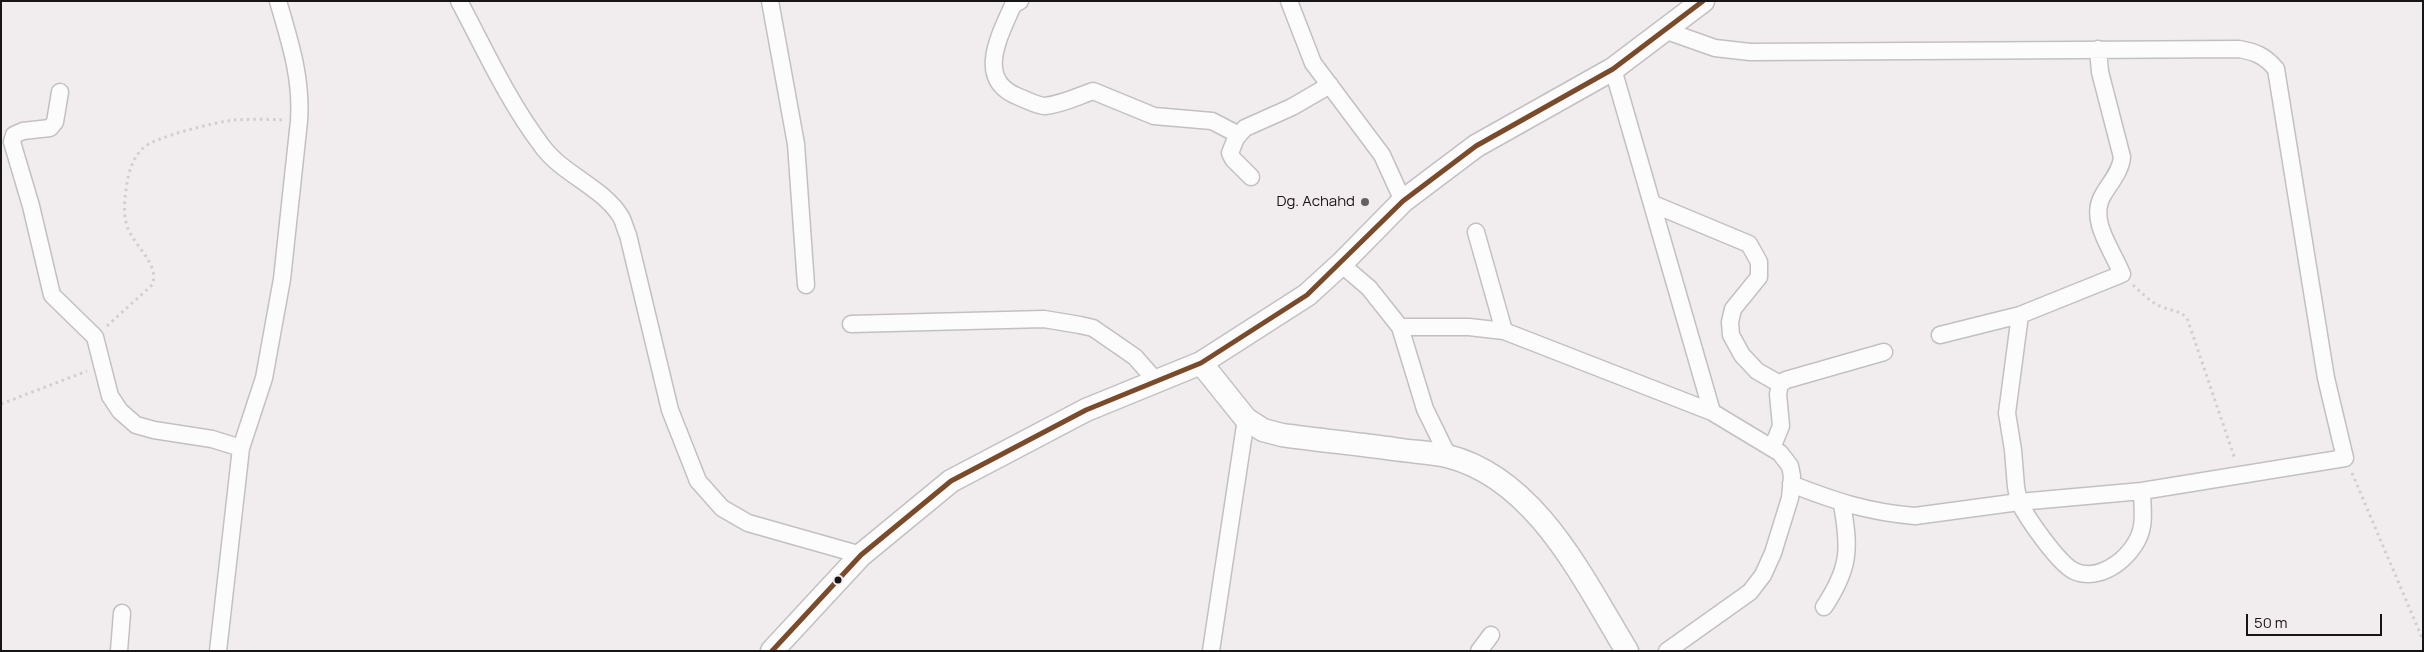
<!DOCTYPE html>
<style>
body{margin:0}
#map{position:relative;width:2424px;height:652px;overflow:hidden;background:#f1edee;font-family:Manrope,sans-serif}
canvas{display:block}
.frame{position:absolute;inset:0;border:2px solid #181516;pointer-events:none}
.scale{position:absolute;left:2246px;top:614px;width:136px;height:22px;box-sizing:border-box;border:2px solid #181516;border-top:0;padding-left:6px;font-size:15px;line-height:18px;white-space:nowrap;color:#181516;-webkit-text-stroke:4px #f3ebed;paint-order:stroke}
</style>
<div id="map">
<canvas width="2424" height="652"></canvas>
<div class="frame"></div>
<div class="scale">50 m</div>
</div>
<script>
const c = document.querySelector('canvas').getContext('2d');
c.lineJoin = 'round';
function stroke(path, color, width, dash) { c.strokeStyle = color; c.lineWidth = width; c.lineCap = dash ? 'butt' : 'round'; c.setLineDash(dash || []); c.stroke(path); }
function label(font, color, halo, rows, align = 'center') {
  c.font = font + ' Manrope,sans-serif'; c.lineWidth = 4.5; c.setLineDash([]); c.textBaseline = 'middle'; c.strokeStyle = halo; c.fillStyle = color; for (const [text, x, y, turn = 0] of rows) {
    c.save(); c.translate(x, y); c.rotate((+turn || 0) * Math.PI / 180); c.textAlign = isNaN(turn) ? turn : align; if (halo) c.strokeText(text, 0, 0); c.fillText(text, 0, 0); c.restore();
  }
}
const street = new Path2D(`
 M459,1C485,50 508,101 542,146C562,174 604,188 621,217C624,222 625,229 628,235L670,410L698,481L722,508L748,523L861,555
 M770,1L796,144L806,285
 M1020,1L1013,5C999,37 975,80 1019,97C1027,100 1037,106 1045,106C1063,104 1076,97 1093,91L1154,116L1212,121L1239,135
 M1289,1L1313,63L1382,155L1403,201
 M1664,30L1715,48L1750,52L2239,49C2256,52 2265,56 2276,69L2326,378L2345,458L2142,491L2019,502C2027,518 2058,563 2074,571C2102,584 2138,553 2142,526C2144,515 2142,502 2142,491
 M1613,69L1712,412
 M60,92L55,122L50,128L23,131L14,135L12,142L31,206L52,295L95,337L110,396L120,411L136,425L154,430L212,439L241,448
 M1251,177L1233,159L1230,153L1236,138L1245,128L1292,107L1330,85
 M1653,204L1749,244L1759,262V277L1733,309L1730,322L1731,335L1742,355L1757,371L1780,384
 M1476,232L1504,331
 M1341,264L1369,288L1400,327L1425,409L1448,456
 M851,324L1044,319L1080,325L1093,328L1135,357L1157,382
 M1400,327H1469L1504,331L1712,412L1780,453L1790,466L1792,476L1790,498L1773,553L1763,575L1750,592L1667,651
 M1940,335L2020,315L2122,274C2112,249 2088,220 2103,195C2110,183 2121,171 2122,157L2100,72L2098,49
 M1772,448L1781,426L1778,394L1780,384L1786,380L1884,352
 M1791,484C1835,501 1867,512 1915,516L2019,502L2016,487L2013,450L2007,413L2020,315
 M1824,607C1850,568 1850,549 1842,504
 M119,651L122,613
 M218,651L241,448L264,378L282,279L299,121C302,78 290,42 278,1
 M1211,651L1246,419
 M1479,651L1491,635`);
const secondary = new Path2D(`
 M1201,363L1246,419L1263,430L1282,435C1319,440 1357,444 1394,449C1412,452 1430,452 1447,456C1536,478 1583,579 1627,651
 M772,651L861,555L951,481L1086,410L1201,363L1307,295L1341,264L1403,201L1476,146L1613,69L1703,1`);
stroke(street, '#c3c0c1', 19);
stroke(secondary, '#c3c0c1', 25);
stroke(new Path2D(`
 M2133,285C2142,293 2150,302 2162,307C2172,311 2179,310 2187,318L2235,459
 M107,326L152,285C160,266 137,248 129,231C123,218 124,204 126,190C128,175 131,160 143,148C154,137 216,122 234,120C250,119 267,119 283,120
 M1,404L87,371
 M2352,473L2423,640`), '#d0cecf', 3, [2.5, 4]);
stroke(street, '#fdfcfc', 16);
stroke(secondary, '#fdfcfc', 22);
stroke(new Path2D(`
 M772,651L861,555L951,481L1086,410L1201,363L1307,295L1403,201L1476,146L1613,69L1703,1`), '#7a4b2a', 5);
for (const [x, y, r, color] of [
 [1365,202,5,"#646162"],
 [838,580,4.5,"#181516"]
]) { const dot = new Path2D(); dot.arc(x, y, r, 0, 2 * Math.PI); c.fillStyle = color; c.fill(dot); stroke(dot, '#f3ebed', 2); }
label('15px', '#181516', '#f3ebed', [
 ["Dg. Achahd",1355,202]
], 'right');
</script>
